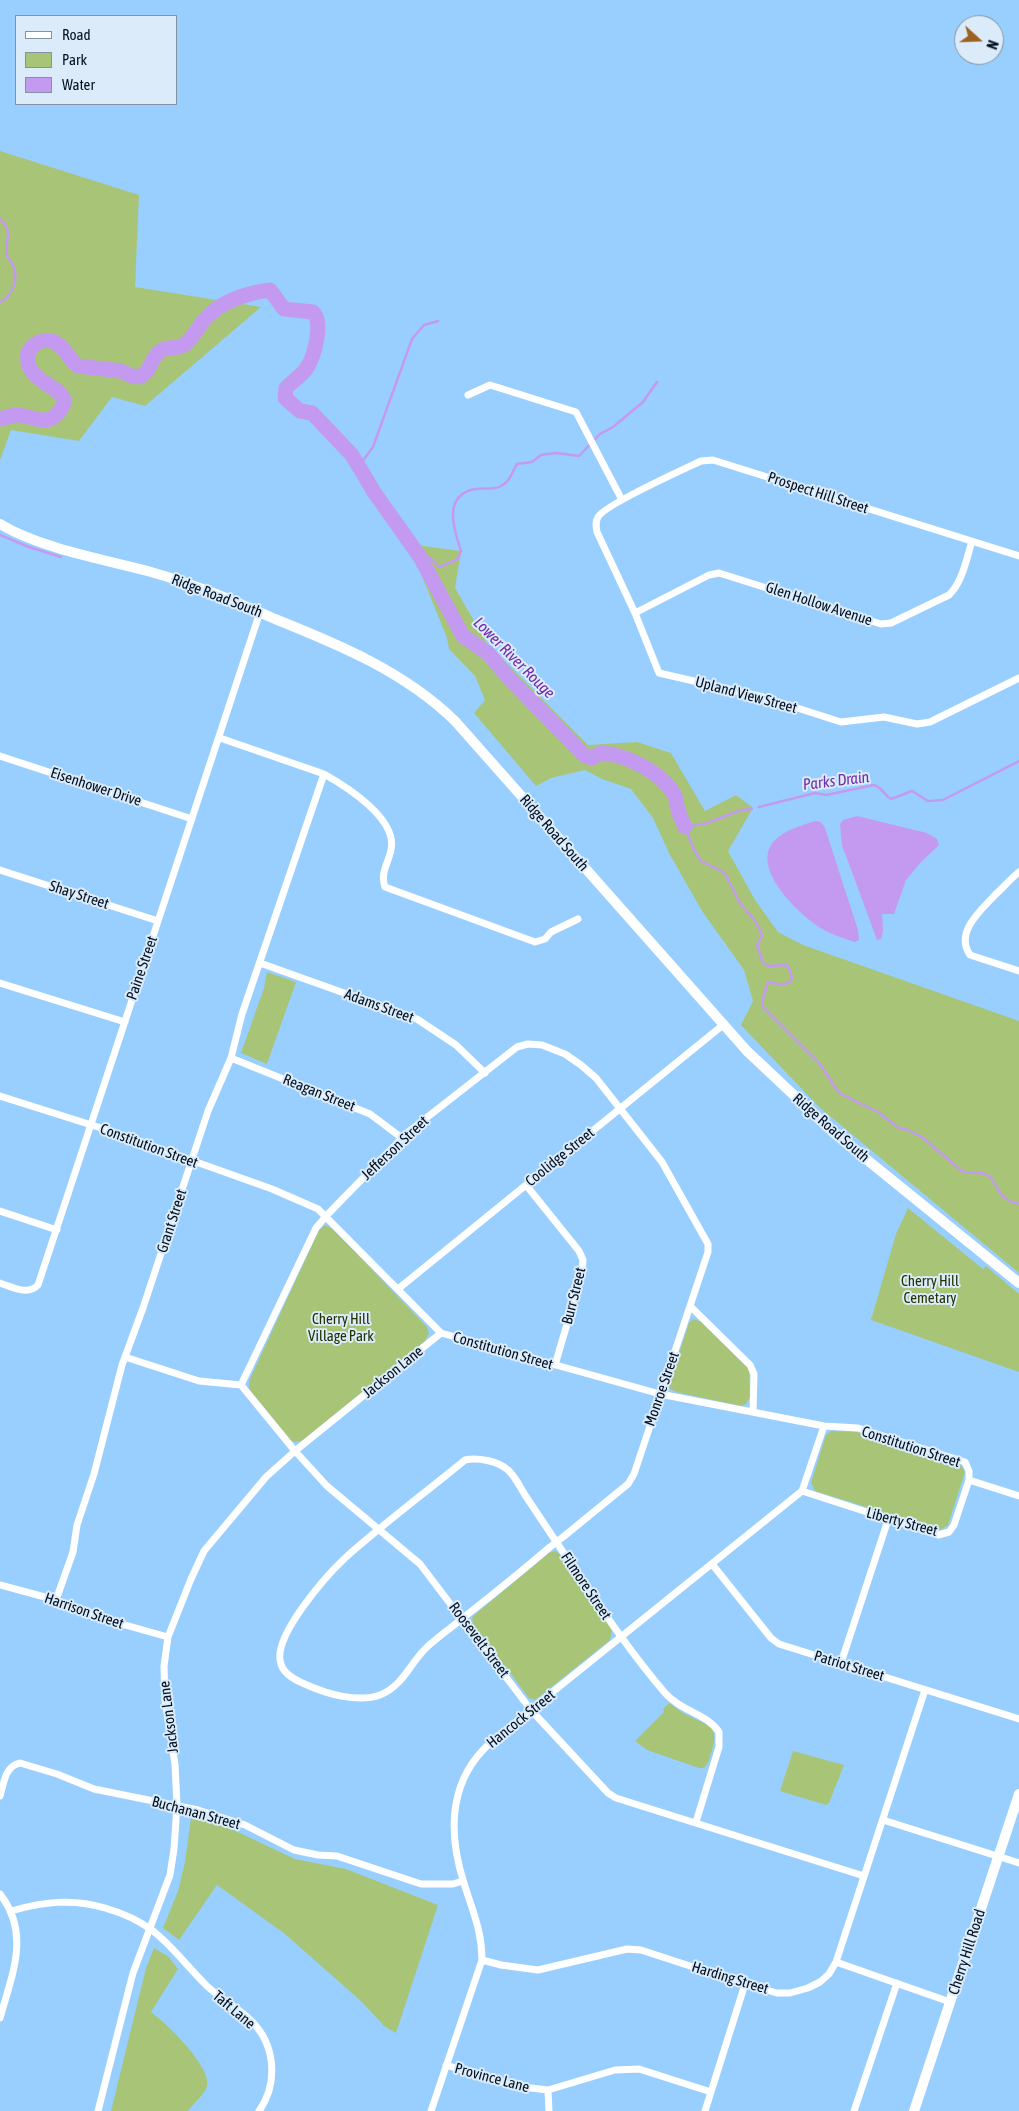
<!DOCTYPE html>
<style>
body{margin:0}
#map{position:relative;width:1019px;height:2111px;overflow:hidden;background:#98cfff;font-family:"Asap Condensed",sans-serif}
canvas{display:block}
.legend{position:absolute;left:15px;top:15px;width:162px;height:90px;box-sizing:border-box;background:#dbebfa;border:1px solid #8393a3;margin:0;padding:6px 9px;list-style:none;font-size:15px;color:#001020}
.legend li{display:flex;align-items:center;gap:10px;height:25px}
.legend b{width:25px;border:1px solid #8393a3}
.north{position:absolute;left:954px;top:15px;width:50px;height:50px;box-sizing:border-box;background:#dbebfa;border:1px solid #8393a3;border-radius:50%;rotate:110deg;font-size:14px;font-weight:700;line-height:20px;text-align:center;color:#001020}
.north::after{content:'';display:block;margin:auto;width:18px;height:22px;background:#9c6320;clip-path:polygon(50% 0,100% 100%,50% 72%,0 100%)}
</style>
<div id="map">
<canvas width="1019" height="2111"></canvas>
<ul class="legend">
<li><b style="height:6px;background:#fff"></b>Road</li>
<li><b style="height:14px;background:#a8c577"></b>Park</li>
<li><b style="height:14px;background:#c49af1"></b>Water</li>
</ul>
<div class="north">N</div>
</div>
<script>
const c = document.querySelector('canvas').getContext('2d');
c.lineJoin = 'round';
function fill(path, color) { c.fillStyle = color; c.fill(path, 'evenodd'); }
function stroke(path, color, width, dash) { c.strokeStyle = color; c.lineWidth = width; c.lineCap = dash ? 'butt' : 'round'; c.setLineDash(dash || []); c.stroke(path); }
function label(font, color, halo, rows, align = 'center') {
  c.font = font + ' "Asap Condensed",sans-serif'; c.lineWidth = 4; c.setLineDash([]); c.textBaseline = 'middle'; c.strokeStyle = halo; c.fillStyle = color; for (const [text, x, y, turn = 0] of rows) {
    c.save(); c.translate(x, y); c.rotate((+turn || 0) * Math.PI / 180); c.textAlign = isNaN(turn) ? turn : align; if (halo) c.strokeText(text, 0, 0); c.fillText(text, 0, 0); c.restore();
  }
}
fill(new Path2D(`
 M0,151L139,195L135,287L261,307L145,406L112,397L79,441L11,430L0,460Z
 M409,544L461,551L455,588L487,643L588,745L637,742L671,753L705,811L736,795L753,808L728,851L755,900L778,932L803,945L1019,1021V1273L819,1107L741,1025L753,1001L744,970L702,911L669,853L653,818L631,789L602,779L585,770L551,778L536,786L474,713L485,700L475,676L449,649L447,638Z
 M267,972L296,982L267,1064L241,1053L264,988Z
 M908,1208L983,1269L986,1266L1019,1294V1372L871,1320L896,1234Z
 M325,1225L333,1229L427,1327L429,1333L425,1341L302,1441L295,1442L290,1440L249,1389V1381L319,1230Z
 M693,1319L702,1322L749,1369L750,1397L746,1404L741,1406L676,1392L670,1389L669,1384L689,1323Z
 M831,1431L857,1432L961,1465L965,1472L948,1525L940,1530L815,1491L811,1483L826,1435Z
 M555,1551L561,1555L612,1630L610,1640L535,1700L529,1698L473,1624L472,1617L549,1553Z
 M669,1703C676,1708 682,1713 689,1716C706,1725 720,1725 712,1750C710,1756 709,1763 704,1768H699L647,1750L635,1741L664,1712L663,1709Z
 M793,1751L844,1765L829,1803L826,1805L780,1791Z
 M197,1817L240,1833L295,1859L346,1869L438,1905L396,2033L384,2026L362,2002L285,1934L217,1885L179,1940L163,1928L178,1891L185,1862L191,1818Z
 M154,1948L169,1957L178,1969L151,2012C166,2023 212,2067 207,2086C205,2094 193,2104 188,2111H111L146,1968Z`), '#a8c577');
fill(new Path2D(`
 M857,816L927,833L937,839L939,845L921,862L906,880L894,914H882L883,930L881,939L877,940L842,845L840,824L843,820Z
 M816,821L821,822L825,828L858,930L859,940L855,942C843,938 829,934 819,927C798,913 750,868 774,841C784,830 802,825 816,821Z`), '#c49af1');
stroke(new Path2D(`
 M0,218C15,235 4,239 7,255C7,259 12,261 13,265C19,278 13,296 0,302
 M359,466L373,447L412,339L424,325L438,321
 M0,535L29,547L61,557
 M420,557L422,556L429,557L439,567L458,559L461,551C454,530 442,495 475,489C483,487 493,491 501,486C510,482 512,472 517,464L532,462L541,455L556,453L579,456L600,434L613,427L643,402L657,382
 M759,807L815,793L826,795L874,785C883,788 884,795 891,799L912,791L928,801L943,800L1019,761
 M752,809L741,810L707,823L685,827L695,852L701,861L725,873L740,903L756,922L762,935L757,945L763,963L769,966L786,965L789,968L792,978L790,982L782,985L768,982L762,1001L763,1007L820,1064L839,1093L878,1112L900,1129H906L922,1137L963,1172C971,1174 980,1171 987,1175C1001,1183 992,1197 1019,1204`), '#c49af1', 2.5);
stroke(new Path2D(`
 M0,419C5,418 10,416 15,415C30,414 44,427 56,415C86,386 21,389 28,352C35,341 48,336 59,345C67,351 70,361 78,366L121,371L132,376L140,377C151,371 150,360 159,352C166,345 176,350 184,345C194,338 198,326 206,318C222,301 248,293 270,290L284,309L313,312C324,322 314,358 306,369C301,376 292,382 286,388L285,398L300,411L312,413L352,455L374,492L420,557L463,636L489,654L506,675L585,756L592,758L601,753C625,754 661,772 674,794C677,799 676,803 678,809C679,815 683,821 685,827`), '#c49af1', 15);
stroke(new Path2D(`
 M468,395L490,385L576,412L622,500
 M1019,556L713,460L701,461C684,469 604,505 598,517C595,522 596,527 597,532L635,613L659,673L763,697L841,722L884,717L917,724L930,722L1019,678
 M635,613L709,575L719,573L881,624L891,623L949,595C963,581 966,560 972,541
 M220,738L324,774
 M0,756L192,819
 M0,870L158,921
 M1019,872C1011,878 1004,887 996,894C982,909 954,932 970,955L1019,971
 M260,963L417,1019L456,1045L485,1073
 M0,983L125,1022
 M231,1058L370,1114L402,1138
 M0,1096L101,1128L272,1189L318,1209L441,1333L660,1394L824,1426L858,1428L965,1462L969,1471V1480L1019,1496
 M526,1185L579,1251L583,1260L582,1273L555,1365
 M0,1211L57,1230
 M0,1283C12,1287 28,1296 38,1285L260,612
 M398,1289L723,1025
 M691,1307L750,1365L754,1374L753,1412
 M125,1357L199,1381L241,1385L295,1451L327,1486L420,1564L531,1710L608,1793L616,1798L864,1876
 M241,1385L316,1228L327,1215L407,1133L517,1047L528,1044L542,1045L565,1054L581,1065L596,1078L662,1162L708,1244V1252L634,1474L628,1484L563,1537L550,1547C523,1570 496,1592 468,1614C455,1625 440,1635 427,1647C410,1663 403,1686 380,1695C358,1703 327,1694 307,1685C297,1681 284,1675 281,1664C271,1638 326,1576 345,1558C383,1524 425,1493 465,1460C477,1457 498,1461 508,1470C515,1476 520,1487 525,1495C539,1516 553,1537 567,1558C598,1604 629,1651 665,1693C682,1712 706,1713 719,1732V1747L696,1822
 M802,1491L938,1535L949,1532L954,1525L969,1480
 M712,1564L771,1638L779,1644L1019,1719
 M0,1585L56,1600L118,1623L168,1637
 M56,1600L73,1552L77,1525L94,1474L122,1365L143,1308L208,1111L231,1058L242,1014L324,774C347,787 398,819 391,850C388,864 380,873 385,887L535,942L545,939L551,932L578,919
 M841,1663L888,1520
 M0,1796C4,1783 5,1766 20,1763L57,1774L94,1789L198,1810L245,1825L294,1850L318,1855L337,1856L421,1884H453L463,1881
 M883,1820L1019,1863
 M0,1894C31,1934 12,1974 0,2018
 M11,1911C42,1902 73,1898 105,1908C157,1923 168,1946 203,1982C218,1999 242,2008 256,2026C276,2050 277,2086 259,2111
 M482,1960L501,1965L538,1970L627,1949L641,1950L745,1984L777,1993H790L808,1988L820,1982L829,1974L836,1962L925,1690
 M836,1962L950,2002
 M446,2065L514,2086L548,2090L615,2070L639,2069L711,2092
 M548,2090L549,2111
 M98,2111L133,1973L170,1875L174,1849L177,1805L175,1764L165,1700L164,1666L168,1637L191,1579L204,1551L266,1477L295,1451L441,1333
 M431,2111L482,1960C482,1930 472,1910 464,1883C449,1837 448,1787 483,1750C495,1737 511,1727 524,1715L802,1491L824,1426
 M705,2111L745,1984
 M854,2111L897,1983`), '#fff', 7);
stroke(new Path2D(`
 M0,524C39,548 106,560 151,572C194,584 234,601 275,619C340,645 405,672 455,721L747,1051L834,1133L1019,1283
 M914,2111L1019,1794`), '#fff', 10);
label('15px', '#001020', '#dbebfa', [
 ["Prospect Hill Street",818,493,18],
 ["Ridge Road South",217,596,21],
 ["Glen Hollow Avenue",819,604,18],
 ["Upland View Street",746,695,15],
 ["Eisenhower Drive",96,787,18],
 ["Ridge Road South",554,833,49],
 ["Shay Street",79,895,18],
 ["Paine Street",142,968,-71],
 ["Adams Street",379,1006,20],
 ["Reagan Street",319,1093,22],
 ["Ridge Road South",831,1128,41],
 ["Constitution Street",149,1146,20],
 ["Jefferson Street",395,1148,-43],
 ["Coolidge Street",560,1157,-39],
 ["Grant Street",172,1221,-72],
 ["Burr Street",574,1296,-76],
 ["Constitution Street",503,1351,16],
 ["Jackson Lane",393,1372,-39],
 ["Monroe Street",662,1389,-71],
 ["Constitution Street",911,1447,18],
 ["Liberty Street",902,1522,15],
 ["Filmore Street",586,1586,56],
 ["Harrison Street",84,1611,19],
 ["Roosevelt Street",479,1640,53],
 ["Patriot Street",849,1666,17],
 ["Jackson Lane",169,1717,-97],
 ["Hancock Street",521,1719,-39],
 ["Buchanan Street",196,1813,15],
 ["Cherry Hill Road",967,1952,-72],
 ["Harding Street",730,1978,17],
 ["Taft Lane",234,2010,40],
 ["Province Lane",492,2078,15]
]);
label('15px', '#233200', '#dbebfa', [
 ["Cherry Hill",930,1281],
 ["Cemetary",930,1298],
 ["Cherry Hill",341,1319],
 ["Village Park",341,1336]
]);
label('italic 16px', '#722ba9', '#dbebfa', [
 ["Lower River Rouge",514,658,45],
 ["Parks Drain",836,781,-7]
]);
</script>
